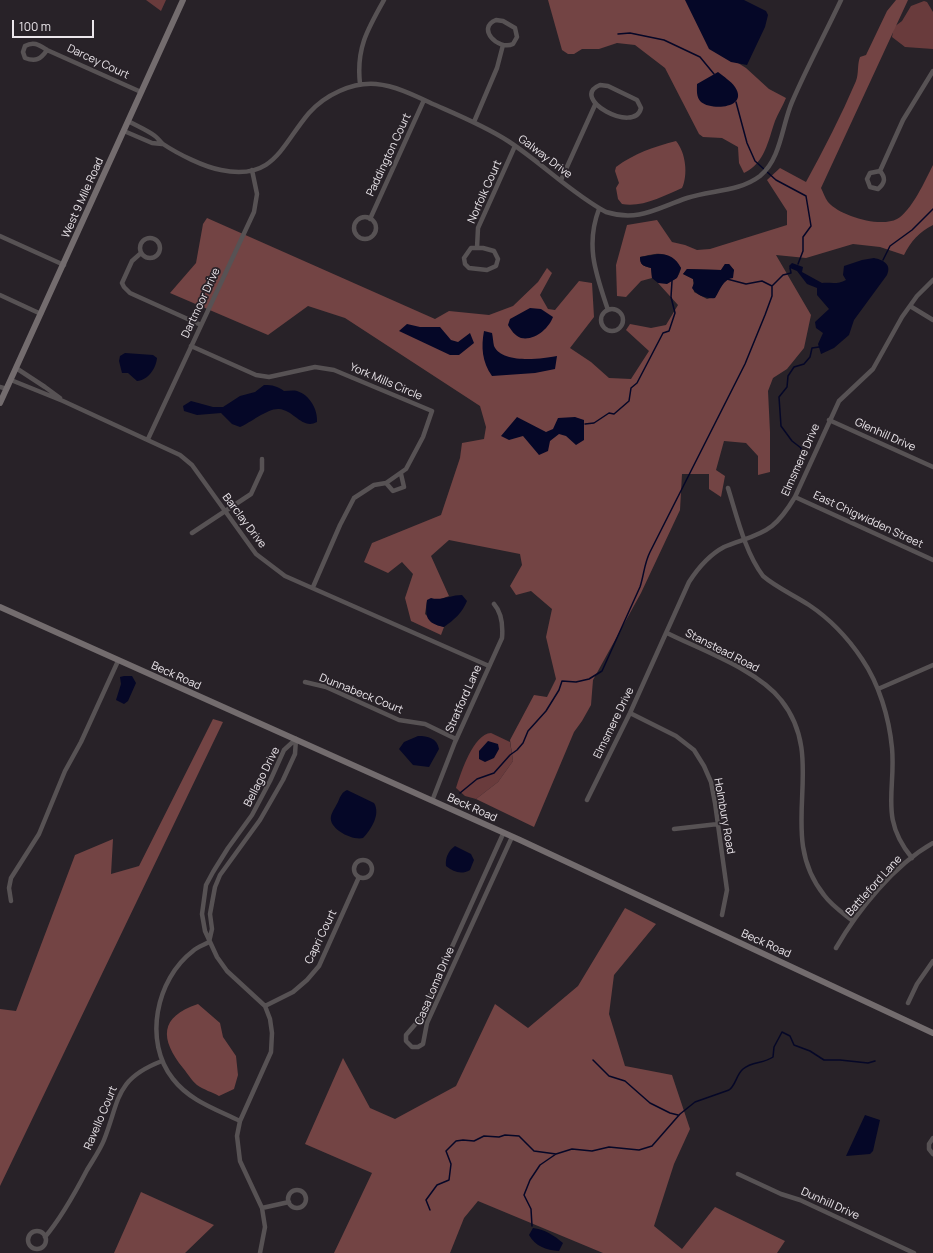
<!DOCTYPE html>
<style>
body{margin:0}
#map{position:relative;width:933px;height:1253px;overflow:hidden;background:#282228;font-family:Manrope,sans-serif}
canvas{display:block}
.scale{position:absolute;left:12px;top:20px;width:82px;height:18px;box-sizing:border-box;border:2px solid #ebe6eb;border-top:0;padding-left:5px;font-size:12px;line-height:14px;white-space:nowrap;color:#ebe6eb;-webkit-text-stroke:3px #282228;paint-order:stroke}
</style>
<div id="map">
<canvas width="933" height="1253"></canvas>
<div class="scale">100 m</div>
</div>
<script>
const c = document.querySelector('canvas').getContext('2d');
c.lineJoin = 'round';
function fill(path, color) { c.fillStyle = color; c.fill(path, 'evenodd'); }
function stroke(path, color, width, dash) { c.strokeStyle = color; c.lineWidth = width; c.lineCap = dash ? 'butt' : 'round'; c.setLineDash(dash || []); c.stroke(path); }
function label(font, color, halo, rows, align = 'center') {
  c.font = font + ' Manrope,sans-serif'; c.lineWidth = 3.5; c.setLineDash([]); c.textBaseline = 'middle'; c.strokeStyle = halo; c.fillStyle = color; for (const [text, x, y, turn = 0] of rows) {
    c.save(); c.translate(x, y); c.rotate((+turn || 0) * Math.PI / 180); c.textAlign = isNaN(turn) ? turn : align; if (halo) c.strokeText(text, 0, 0); c.fillText(text, 0, 0); c.restore();
  }
}
fill(new Path2D(`
 M146,0H166L161,11Z
 M924,1L927,2L933,12V49L905,47L892,37L894,27L902,21L911,6Z
 M491,733L510,742L513,761L498,782L476,799L465,796L456,788C461,773 473,734 491,733Z`), '#693b3c');
fill(new Path2D(`
 M548,0H688L708,44L746,68L769,89L786,98C783,106 778,113 775,121C768,141 765,163 744,173L739,163L738,147L722,138L703,137L699,134L665,68L635,45L617,43L599,49H582L574,54H568L562,50Z
 M896,0H908L821,188C823,192 825,198 828,202C840,216 880,228 897,219C911,212 926,179 933,165V225C919,232 911,241 904,255L880,247L853,244L806,258L776,255L811,315L804,348L787,369L773,378L768,391L770,432V472L758,475V456L746,443L724,441L716,470L725,476L721,497L709,489V474H682L680,510L641,593L593,680L591,705L582,721L574,732L534,827L476,799L498,782L513,761L510,740L534,695L547,697L556,679L546,637L552,609L531,591L516,595L510,586L522,565L520,554L449,540L431,556L449,596L438,600L427,601L425,614L437,625L444,627L441,635L411,621L405,598L413,574L402,562L388,573L364,562L372,543L441,515L460,458L462,443L484,439L486,427L480,406L345,318L308,306L268,335L170,293L196,263L203,224L207,218L435,319L449,311L489,315L513,306L538,282L547,268L552,273L540,295L548,309L555,310L579,281L592,283L594,317L570,348L591,362L609,378L631,379L649,351L626,330L630,324L651,328L666,325L678,305L658,283C669,281 678,283 681,268C666,251 662,252 640,257C640,265 643,266 651,268L652,278L641,281L626,297L617,296L616,265L627,225L657,220L672,242L685,245L697,250L710,249L787,225V211L767,180L780,168L806,182C824,149 841,116 856,81C859,73 857,65 860,57L866,55L887,11ZM725,264H729L734,270L730,278L723,283L715,297L707,299L694,292L693,279L683,274L687,269L721,270Z
 M676,141C686,153 688,175 682,188C664,196 641,208 622,204L618,199L616,188L619,183L615,171L616,167C635,153 653,147 676,141Z
 M213,719L223,722L0,1186V1009L16,1011L75,855L113,839L111,874L139,866Z
 M625,908L656,924L614,975L609,1014L625,1066L672,1075L690,1129L674,1164L654,1226L682,1249L715,1207L785,1241L777,1253H603L478,1201L464,1218L450,1253H334L372,1173L305,1144L343,1058L370,1108L395,1119L456,1086L495,1004L528,1028L578,986Z
 M198,1004L220,1023L223,1037L236,1056L238,1075L234,1089L219,1096C212,1092 204,1090 197,1085C192,1081 188,1074 183,1068C160,1039 159,1017 198,1004Z
 M141,1192L214,1225L185,1253H114Z`), '#734444');
fill(new Path2D(`
 M685,0H744L766,11L768,15L765,27L747,65L731,62L709,49Z
 M718,72C724,77 731,81 735,87C749,108 712,111 701,102C696,97 697,90 697,84Z
 M658,254C669,254 676,258 681,268L677,278L667,284L658,283L652,278L651,268C643,266 640,265 640,257Z
 M874,258C883,260 892,264 887,275L854,320L849,335L834,348L821,354L818,344L823,333L816,328L815,322L829,309L817,295V288L807,284L797,271L790,268L789,266L792,263L803,267L802,272L822,283C830,282 837,285 846,280L843,275L844,266L862,260Z
 M725,264H729L734,270L733,278C723,279 720,290 715,298C707,299 697,296 692,288L694,283L693,279L683,274L687,269L721,270Z
 M530,308L541,309L553,317C549,328 535,341 521,338C515,336 511,330 508,325L510,319Z
 M407,324L420,327H440L451,340L458,342L470,333L474,343L459,355H450L399,331Z
 M484,331L492,333C493,337 493,342 494,346C502,364 541,359 557,356L555,369L535,373L492,376C482,362 481,347 484,331Z
 M125,353L153,355L157,358C156,369 148,380 137,381L128,373H122L119,361L120,356Z
 M264,385C273,385 277,386 284,391C288,391 293,390 297,391C310,395 318,410 317,422C302,430 294,410 279,409C268,408 250,423 240,427L232,424L221,413L197,415L184,411L183,406L191,401L213,407H223L240,396L255,392Z
 M517,417L546,432L553,429L558,418L575,417L584,420V440L576,445L566,436L559,434L550,441L548,451L539,455L523,436L509,440L501,436Z
 M462,595L467,601C462,613 454,620 444,627C426,623 425,617 427,600L431,598C441,601 451,595 462,595Z
 M124,676H132L136,683L128,701L124,704L116,700L121,684L120,677Z
 M418,736C428,736 437,738 439,749L429,767L413,765L399,749L404,742Z
 M488,741L498,744L499,749L494,758L485,762L479,759V751Z
 M347,790L374,803C381,814 371,830 363,838C353,841 328,829 331,816C332,812 336,806 338,802C340,797 342,792 347,790Z
 M455,846L471,854L474,860L470,870C461,875 454,872 446,866C445,858 448,851 455,846Z
 M865,1115L880,1120L873,1151L870,1154L846,1156Z
 M533,1228C544,1229 555,1236 563,1243L559,1251C546,1250 535,1246 529,1235Z`), '#050727');
stroke(new Path2D(`
 M618,34L630,33L664,40L700,57L714,74
 M736,102L747,143L755,161L776,180L806,196L811,226L803,237V251L798,264
 M883,260L890,246L912,230L933,209
 M727,279L746,284L762,281L772,286
 M585,424L594,423L609,413L614,414L629,401L631,388L637,383L663,333L669,331L675,313L671,297L672,281
 M801,451V448L792,441L781,426L779,397L787,387L788,376L794,367L804,364L810,357L812,348L819,347
 M460,793L477,779L494,773L510,755L517,750L523,743L528,731L546,711L559,690L562,681L576,682L589,679L602,671L640,587C644,575 644,564 650,552L745,364L765,315L772,296V286L783,275L791,273L790,268
 M593,1060L609,1076L625,1081L650,1103L670,1113L678,1115
 M430,1210L426,1200L437,1185L449,1180L451,1164L446,1151L456,1141L463,1140L474,1141L484,1136L499,1137L505,1135L519,1136L534,1151L556,1154
 M532,1226L531,1209L524,1195L530,1180L540,1165L556,1154L572,1149L592,1151L609,1147L639,1150L652,1146L680,1114L695,1102L729,1090C736,1085 736,1075 743,1069C752,1061 763,1064 773,1057L774,1047L782,1032L790,1036L794,1045L810,1051L824,1060H840L868,1063L875,1061`), '#050727', 1.5);
stroke(new Path2D(`
 M496,20L503,21L515,28L517,37L513,44C498,51 476,28 496,20Z
 M47,50C41,59 36,62 25,58L23,52L25,46C34,41 39,45 47,50L141,92
 M360,84C356,49 367,30 384,0
 M600,85L608,86L637,100L641,108C635,135 568,98 600,85Z
 M128,121C137,126 147,130 155,136C158,138 160,142 163,144C178,154 204,167 221,170C274,181 281,146 309,113C325,95 352,82 376,84C396,86 414,95 433,104C458,115 485,126 508,141C542,163 571,193 606,212C639,222 657,208 687,198C711,190 739,192 760,176C781,159 782,125 792,102C807,67 825,34 841,0
 M474,122L497,68L503,45
 M124,131L152,143L162,144
 M880,171C886,178 885,183 878,189L870,187L867,179L870,173L880,171L903,120L933,71
 M561,180L595,105
 M599,209C585,246 596,274 608,310
 M354 228a11 11 0 1 1 22 0a11 11 0 1 1-22 0Z
 M370,219L424,100
 M0,236L64,265
 M140 248a10 10 0 1 1 20 0a10 10 0 1 1-20 0Z
 M471,248H483L494,251L498,259L496,266L487,270L469,268L465,264L464,258Z
 M477,248L478,228L515,146
 M141,253L132,261L122,283L124,287L130,293L201,325
 M0,295L41,314
 M910,306L933,320
 M601 320a11 11 0 1 1 22 0a11 11 0 1 1-22 0Z
 M191,346L256,375L269,377L315,367L334,370L432,411L423,437L406,469L386,483L374,485L354,498L340,525L313,587
 M16,368L45,387L60,398
 M11,380L63,401L180,455L192,465L256,554L285,576L489,666
 M0,387L7,389
 M829,420L933,467
 M148,439L254,212L257,194L252,170
 M386,483L393,491L404,487L401,474
 M728,488C737,517 745,552 763,576C777,588 794,595 809,605C830,619 848,638 862,659C879,684 889,717 892,748C896,791 879,818 912,858
 M795,497L933,560
 M192,533L251,494L262,470V459
 M667,633C701,650 758,670 781,700C830,761 774,833 824,895C832,906 843,913 853,921
 M305,682L326,687L399,720L425,724L456,739
 M878,689L933,665
 M630,713L676,736L694,750L704,766L711,782L715,803L727,890L722,915
 M587,800L630,713L689,582C698,568 709,555 724,547C740,540 758,537 772,526C782,518 789,507 795,497L839,401L873,369L902,317L917,296L933,280
 M432,801L455,742L502,638C503,626 502,613 494,604
 M674,829L718,824
 M503,834L419,1020L406,1035V1041L412,1047H418L423,1044L427,1023L512,837
 M354 869a9 9 0 1 1 18 0a9 9 0 1 1-18 0Z
 M11,901L9,888L11,878L39,834L65,771L81,742L118,661
 M209,942C204,945 197,947 193,951C156,979 143,1042 173,1079C190,1101 216,1109 240,1121
 M209,942L212,929L210,914L215,887L220,875L260,820L283,780L295,754L296,739
 M836,948C858,910 894,865 933,843
 M908,1003L917,984L933,961
 M265,1006L293,992L307,980L319,966L359,877
 M933,1138L929,1144V1149L933,1154
 M738,1174L781,1194L800,1200L914,1253
 M288 1199a9 9 0 1 1 18 0a9 9 0 1 1-18 0Z
 M262,1208L289,1202
 M28 1240a9 9 0 1 1 18 0a9 9 0 1 1-18 0Z
 M45,1237C62,1217 75,1193 87,1170C93,1160 100,1150 104,1140C120,1099 115,1079 162,1061
 M260,1253L265,1227L262,1208L240,1161L237,1136L240,1121L271,1052L272,1033L270,1019L265,1006L227,971L217,957L205,931L202,914L206,885L213,872L228,848L252,815L270,781L284,750L296,739`), '#575254', 4.5);
stroke(new Path2D(`
 M0,403L183,0
 M0,607L520,840L933,1033`), '#736c6e', 6);
label('11px', '#ebe6eb', '#282228', [
 ["Darcey Court",98,62,25],
 ["Paddington Court",389,155,-65],
 ["Galway Drive",545,157,37],
 ["Norfolk Court",485,192,-66],
 ["West 9 Mile Road",83,198,-66],
 ["Dartmoor Drive",201,303,-65],
 ["York Mills Circle",386,382,23],
 ["Glenhill Drive",885,435,24],
 ["Elmsmere Drive",801,460,-66],
 ["East Chigwidden Street",868,520,25],
 ["Barclay Drive",244,521,53],
 ["Stanstead Road",722,651,27],
 ["Beck Road",176,676,24],
 ["Dunnabeck Court",361,694,22],
 ["Stratford Lane",464,699,-66],
 ["Elmsmere Drive",614,723,-64],
 ["Bellago Drive",262,777,-63],
 ["Beck Road",472,808,24],
 ["Holmbury Road",724,816,80],
 ["Battleford Lane",874,886,-48],
 ["Capri Court",321,937,-64],
 ["Beck Road",766,944,24],
 ["Casa Loma Drive",435,986,-67],
 ["Ravello Court",101,1118,-67],
 ["Dunhill Drive",830,1204,24]
]);
</script>
